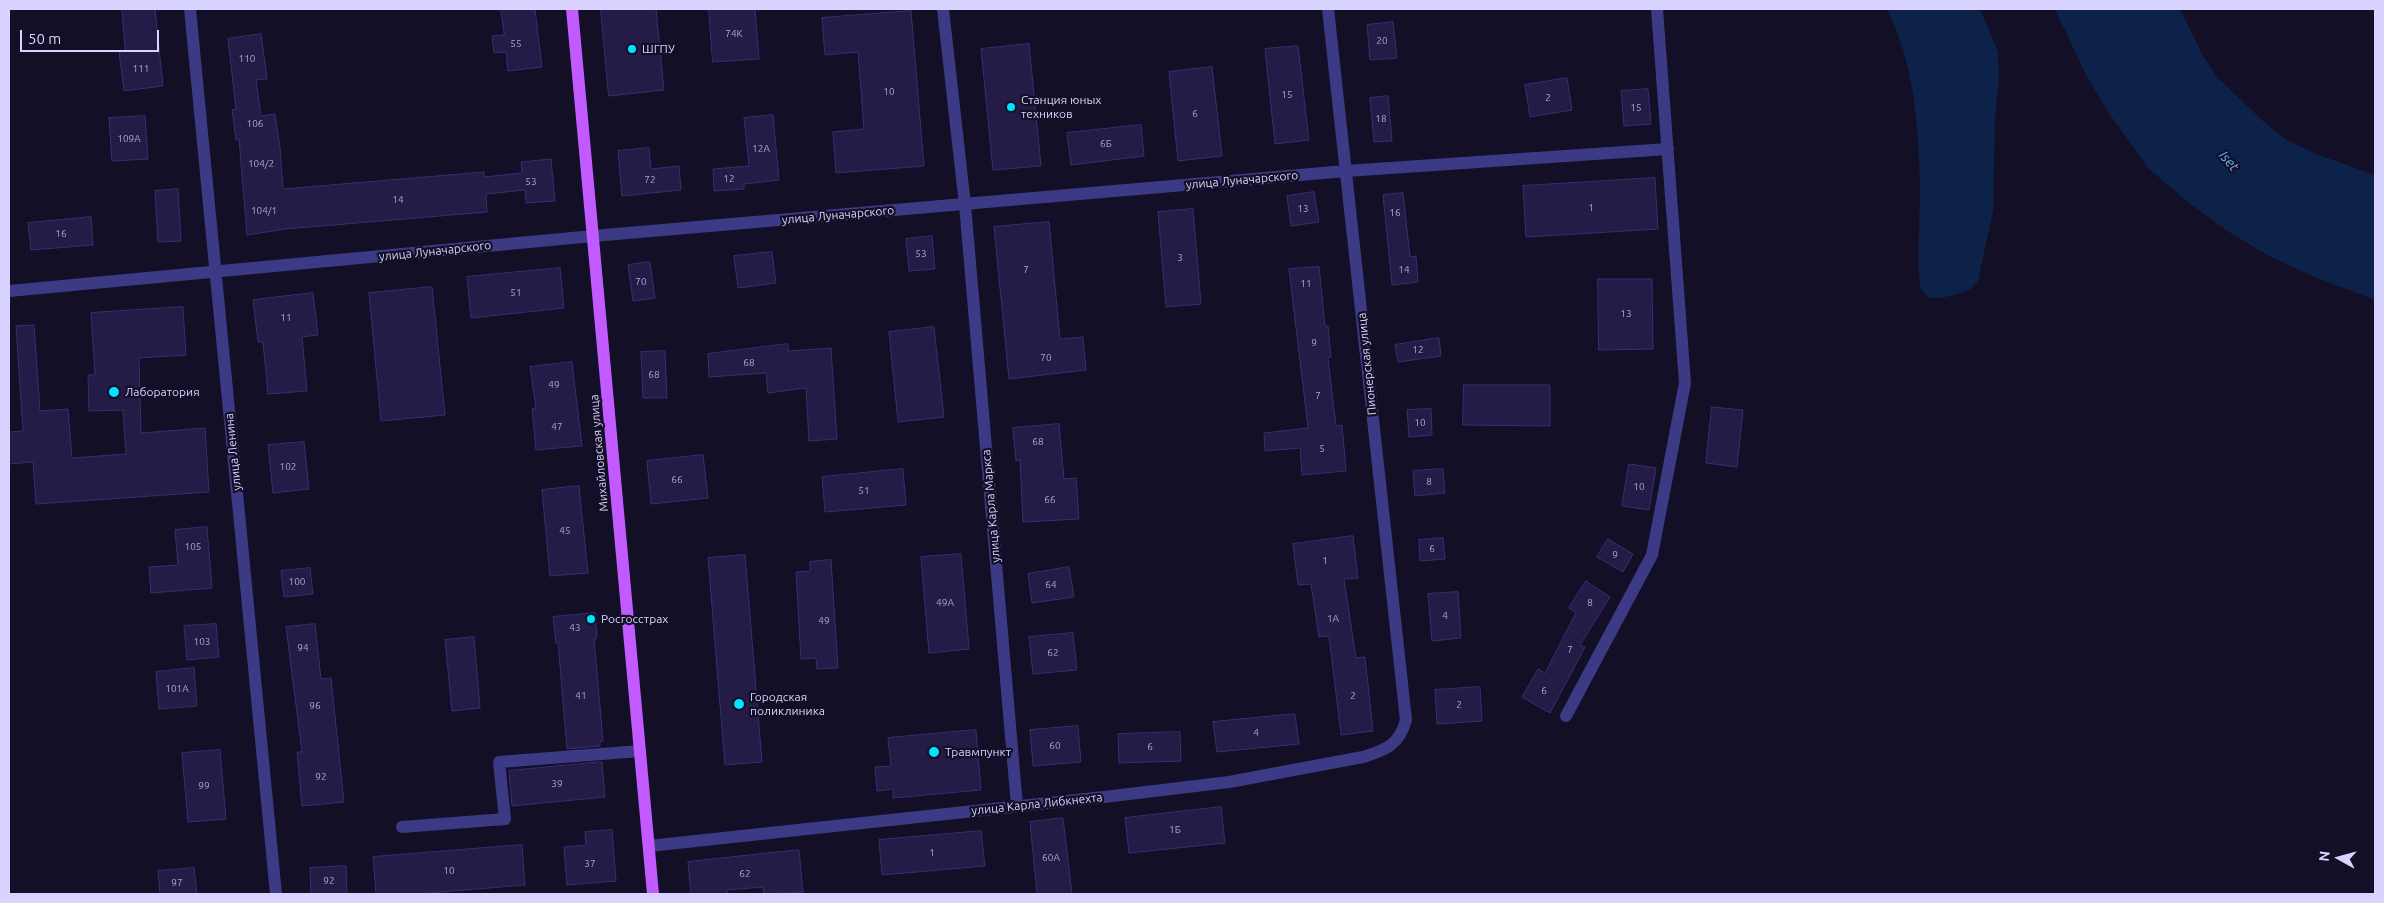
<!DOCTYPE html>
<meta charset="utf-8">
<style>
body{margin:0}
#map{position:relative;width:2384px;height:903px;overflow:hidden;background:#130f26;font-family:Ubuntu,sans-serif}
canvas{display:block}
.frame{position:absolute;inset:0;border:10px solid #d9d4ff;pointer-events:none}
.north{position:absolute;left:2314px;top:833px;width:50px;height:50px;-webkit-text-stroke:4px #130f26;paint-order:stroke;rotate:277deg;font-size:14px;font-weight:700;line-height:20px;text-align:center;color:#d9d4ff}
.north::after{content:'';display:block;margin:auto;width:18px;height:22px;background:#d9d4ff;clip-path:polygon(50% 0,100% 100%,50% 72%,0 100%)}
.scale{position:absolute;left:20px;top:30px;width:139px;height:22px;box-sizing:border-box;border:2px solid #d9d4ff;border-top:0;padding-left:6px;font-size:15px;line-height:18px;white-space:nowrap;color:#d9d4ff;-webkit-text-stroke:4px #130f26;paint-order:stroke}
</style>
<div id="map">
<canvas width="2384" height="903"></canvas>
<div class="frame"></div>
<div class="north">N</div>
<div class="scale">50 m</div>
</div>
<script>
const c = document.querySelector('canvas').getContext('2d');
c.lineJoin = 'round';
function fill(path, color) { c.fillStyle = color; c.fill(path, 'evenodd'); }
function stroke(path, color, width, dash) { c.strokeStyle = color; c.lineWidth = width; c.lineCap = dash ? 'butt' : 'round'; c.setLineDash(dash || []); c.stroke(path); }
function label(font, color, halo, rows, align = 'center') {
  c.font = font + ' Ubuntu,sans-serif'; c.lineWidth = 4.5; c.setLineDash([]); c.textBaseline = 'middle'; c.strokeStyle = halo; c.fillStyle = color; for (const [text, x, y, turn = 0] of rows) {
    c.save(); c.translate(x, y); c.rotate((+turn || 0) * Math.PI / 180); c.textAlign = isNaN(turn) ? turn : align; if (halo) c.strokeText(text, 0, 0); c.fillText(text, 0, 0); c.restore();
  }
}
fill(new Path2D(`
 M1887,9H1980L1998,52L1999,78L1995,118L1993,211L1978,281L1970,289L1961,293L1942,298H1929L1920,288C1917,254 1920,222 1920,188C1919,129 1914,62 1887,9Z
 M2055,9H2180L2203,56L2217,77L2264,122L2285,139L2316,154L2375,175V300L2312,276L2269,256L2229,232L2189,203L2149,169L2108,112L2085,73Z`), '#0c2248');
const building = new Path2D(`
 M122,9H155L163,86L124,91L119,51L125,50Z
 M501,9H535L542,67L508,71L506,52L494,53L492,36L504,35Z
 M601,9H656L664,90L609,96Z
 M709,9H755L759,59L713,62Z
 M911,11L924,166L836,173L833,132L864,129L858,52L825,55L822,18Z
 M1393,22L1397,58L1370,60L1367,25Z
 M261,34L267,79L256,80L261,116L275,114L280,148L283,189L484,172V177L522,173L521,162L551,159L555,201L526,203L525,190L486,194L487,212L286,229L247,235L239,139L236,140L232,110L236,109L228,39Z
 M1029,44L1041,166L993,170L981,49Z
 M1298,46L1309,140L1275,144L1265,49Z
 M1212,67L1222,156L1178,161L1169,72Z
 M1567,78L1572,110L1530,117L1525,85Z
 M1648,89L1651,124L1624,126L1621,91Z
 M1388,96L1392,141L1374,142L1370,98Z
 M773,115L779,180L744,184V189L714,191L713,169L749,166L744,118Z
 M145,116L148,159L112,161L109,118Z
 M1141,125L1144,156L1071,165L1067,133Z
 M649,148L651,169L679,166L681,190L622,196L618,151Z
 M1655,178L1658,229L1526,237L1523,186Z
 M178,189L181,241L158,242L155,191Z
 M1314,192L1319,222L1291,226L1287,196Z
 M1403,193L1410,257L1416,256L1418,282L1392,285L1383,195Z
 M1193,209L1201,304L1166,307L1158,212Z
 M91,217L93,245L31,250L28,223Z
 M1049,222L1060,339L1083,337L1086,370L1009,379L994,227Z
 M932,236L935,269L909,271L906,239Z
 M772,252L776,283L738,288L734,256Z
 M650,262L655,298L633,301L628,265Z
 M1319,267L1325,326H1328L1331,357L1328,358L1336,426L1342,425L1346,471L1302,475L1300,448L1265,451L1264,433L1308,428L1289,269Z
 M560,268L564,308L471,318L467,277Z
 M1598,279H1652L1653,349L1599,350Z
 M432,287L445,415L381,421L369,293Z
 M313,293L318,335L302,337L307,391L268,394L263,342H258L253,300Z
 M183,307L186,355L139,358L141,433L205,428L209,492L36,504L33,462L9,464V432L23,431L16,326L34,325L40,411L68,409L72,458L126,454L123,410L89,411L88,375H95L91,313Z
 M934,327L944,417L898,422L889,332Z
 M1439,338L1441,356L1398,362L1395,345Z
 M788,344V351L831,348L837,439L809,441L806,388L768,393L766,373L709,377L708,354Z
 M665,351L667,398H643L641,352Z
 M572,362L582,446L536,450L532,409L536,408L530,367Z
 M1464,385H1550V426L1463,425Z
 M1712,407L1743,410L1737,467L1706,463Z
 M1431,409L1432,435L1409,437L1407,410Z
 M1059,424L1064,479L1076,478L1079,519L1023,522L1020,460L1016,461L1013,428Z
 M304,442L309,489L273,493L268,445Z
 M703,455L708,498L651,504L647,461Z
 M1629,464L1656,468L1649,510L1622,506Z
 M903,469L906,505L825,512L822,477Z
 M1443,469L1445,493L1415,496L1413,471Z
 M579,486L588,573L550,576L542,490Z
 M207,527L212,588L151,593L149,567L178,565L175,530Z
 M1353,536L1358,578L1344,579L1356,658L1365,657L1373,731L1341,735L1329,636L1319,637L1311,584L1298,585L1293,544Z
 M1443,538L1445,559L1420,561L1419,540Z
 M1608,539L1633,554L1623,572L1597,557Z
 M961,554L969,649L929,653L921,557Z
 M745,555L762,762L725,765L708,558Z
 M831,560L838,668L817,669L816,658L801,659L796,572L810,571V562Z
 M1069,567L1074,597L1032,603L1028,574Z
 M310,568L313,594L284,597L281,571Z
 M1586,581L1610,597L1580,645L1585,647L1550,713L1522,697L1538,669L1545,673L1576,613L1569,608Z
 M1458,592L1461,638L1432,641L1428,594Z
 M595,613L597,638L594,639L603,741L600,742V746L567,749L558,642L556,643L553,617Z
 M216,624L219,657L187,660L184,626Z
 M315,624L321,679L331,678L344,802L302,806L297,752H302L286,627Z
 M1073,633L1077,670L1033,674L1029,637Z
 M474,637L480,708L452,711L445,640Z
 M194,668L197,706L159,709L156,672Z
 M1480,687L1482,721L1437,724L1435,690Z
 M1295,714L1299,744L1217,752L1213,722Z
 M1078,726L1081,762L1033,766L1030,730Z
 M976,730L981,790L893,798V789L877,791L875,767L891,766L888,738Z
 M1180,732L1181,761L1119,763L1118,734Z
 M220,750L226,819L188,822L182,753Z
 M602,762L605,797L512,806L509,771Z
 M1221,807L1225,843L1129,853L1125,818Z
 M1063,818L1072,894H1037L1030,822Z
 M612,830L616,881L567,885L564,847L586,845L585,832Z
 M981,831L985,866L882,875L879,840Z
 M522,845L525,885L416,894H376L373,857Z
 M799,850L803,892L764,894L763,887L727,890L728,894H691L688,862Z
 M346,866L347,894H311L310,868Z
 M194,868L197,894H160L158,871Z`);
fill(building, '#241b47');
stroke(building, '#3b2d73', 1);
stroke(new Path2D(`
 M190,9L276,894
 M943,9L965,205L1017,806
 M9,291L593,236L1346,171L1668,149
 M1566,716L1652,555L1685,383L1657,9
 M402,827L505,819L499,762L640,751
 M649,846L1104,797L1229,782L1363,757C1386,750 1399,745 1406,720L1328,9`), '#3d3a85', 12);
stroke(new Path2D(`
 M572,9L653,894`), '#c25bff', 12);
for (const [x, y, r, color] of [
 [632,49,5,"#00e5ff"],
 [1011,107,5,"#00e5ff"],
 [114,392,6,"#00e5ff"],
 [591,619,5,"#00e5ff"],
 [739,704,6,"#00e5ff"],
 [934,752,6,"#00e5ff"]
]) { const dot = new Path2D(); dot.arc(x, y, r, 0, 2 * Math.PI); c.fillStyle = color; c.fill(dot); stroke(dot, '#130f26', 2); }
label('10px', '#aca6d1', null, [
 ["74К",734,34],
 ["20",1382,41],
 ["55",516,44],
 ["110",247,59],
 ["111",141,69],
 ["10",889,92],
 ["15",1287,95],
 ["2",1548,98],
 ["15",1636,108],
 ["6",1195,114],
 ["18",1381,119],
 ["106",255,124],
 ["109А",129,139],
 ["6Б",1106,144],
 ["12А",761,149],
 ["104/2",261,164],
 ["12",729,179],
 ["72",650,180],
 ["53",531,182],
 ["14",398,200],
 ["1",1591,208],
 ["13",1303,209],
 ["104/1",264,211],
 ["16",1395,213],
 ["16",61,234],
 ["53",921,254],
 ["3",1180,258],
 ["7",1026,270],
 ["14",1404,270],
 ["70",641,282],
 ["11",1306,284],
 ["51",516,293],
 ["13",1626,314],
 ["11",286,318],
 ["9",1314,343],
 ["12",1418,350],
 ["70",1046,358],
 ["68",749,363],
 ["68",654,375],
 ["49",554,385],
 ["7",1318,396],
 ["10",1420,423],
 ["47",557,427],
 ["68",1038,442],
 ["5",1322,449],
 ["102",288,467],
 ["66",677,480],
 ["8",1429,482],
 ["10",1639,487],
 ["51",864,491],
 ["66",1050,500],
 ["45",565,531],
 ["105",193,547],
 ["6",1432,549],
 ["9",1615,555],
 ["1",1325,561],
 ["100",297,582],
 ["64",1051,585],
 ["49А",945,603],
 ["8",1590,603],
 ["4",1445,616],
 ["1А",1333,619],
 ["49",824,621],
 ["43",575,628],
 ["103",202,642],
 ["94",303,648],
 ["7",1570,650],
 ["62",1053,653],
 ["101А",177,689],
 ["6",1544,691],
 ["41",581,696],
 ["2",1353,696],
 ["2",1459,705],
 ["96",315,706],
 ["4",1256,733],
 ["60",1055,746],
 ["6",1150,747],
 ["92",321,777],
 ["39",557,784],
 ["99",204,786],
 ["1Б",1175,830],
 ["1",932,853],
 ["60А",1051,858],
 ["37",590,864],
 ["10",449,871],
 ["62",745,874],
 ["92",329,881],
 ["97",177,883]
]);
label('12px', '#d9d4ff', '#130f26', [
 ["ШГПУ",642,49],
 ["Станция юных",1021,100],
 ["техников",1021,114],
 ["Лаборатория",125,392],
 ["Росгосстрах",601,619],
 ["Городская",750,697],
 ["поликлиника",750,711],
 ["Травмпункт",945,752]
], 'left');
label('12px', '#d9d4ff', '#130f26', [
 ["улица Луначарского",1242,180,-5],
 ["улица Луначарского",838,215,-5],
 ["улица Луначарского",435,251,-6],
 ["Пионерская улица",1367,364,-96],
 ["улица Ленина",233,452,-96],
 ["Михайловская улица",599,453,-95],
 ["улица Карла Маркса",991,506,-95],
 ["улица Карла Либкнехта",1037,804,-6]
]);
label('italic 14px', '#62b6ff', '#130f26', [
 ["Iset",2229,161,49]
]);
</script>
